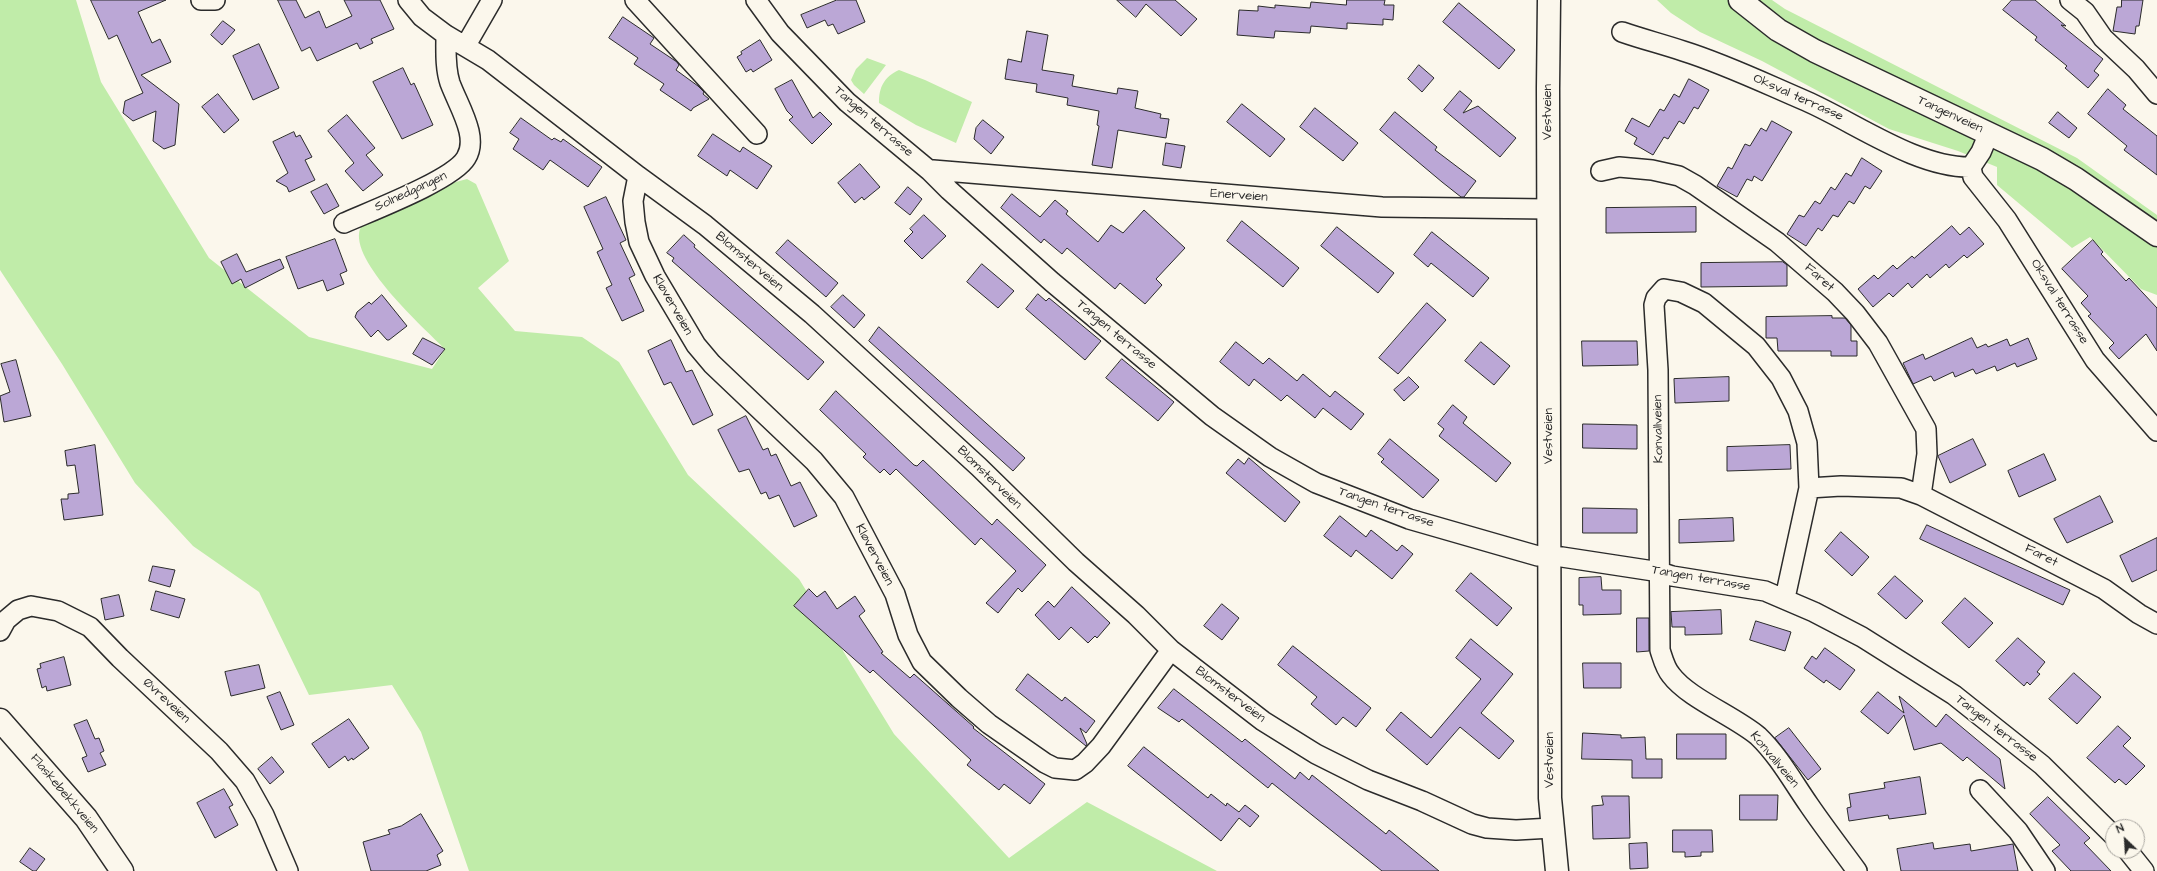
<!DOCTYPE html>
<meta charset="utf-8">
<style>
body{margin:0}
#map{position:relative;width:2157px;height:871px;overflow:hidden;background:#fbf7ec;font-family:"Architects Daughter",sans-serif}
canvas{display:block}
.north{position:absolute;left:2105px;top:819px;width:40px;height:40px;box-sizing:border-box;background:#fbf7ec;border:1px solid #a8a59f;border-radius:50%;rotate:335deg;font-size:11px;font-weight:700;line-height:16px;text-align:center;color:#2b2b2b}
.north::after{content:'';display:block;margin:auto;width:14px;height:18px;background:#2b2b2b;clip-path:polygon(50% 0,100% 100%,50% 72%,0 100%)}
</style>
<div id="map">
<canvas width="2157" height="871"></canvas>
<div class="north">N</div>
</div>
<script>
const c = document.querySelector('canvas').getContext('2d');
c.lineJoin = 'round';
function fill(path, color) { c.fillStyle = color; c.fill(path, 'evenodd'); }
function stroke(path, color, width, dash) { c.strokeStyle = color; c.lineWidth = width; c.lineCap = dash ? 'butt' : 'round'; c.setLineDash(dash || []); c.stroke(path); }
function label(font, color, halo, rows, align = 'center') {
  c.font = font + ' "Architects Daughter",sans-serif'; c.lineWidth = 3; c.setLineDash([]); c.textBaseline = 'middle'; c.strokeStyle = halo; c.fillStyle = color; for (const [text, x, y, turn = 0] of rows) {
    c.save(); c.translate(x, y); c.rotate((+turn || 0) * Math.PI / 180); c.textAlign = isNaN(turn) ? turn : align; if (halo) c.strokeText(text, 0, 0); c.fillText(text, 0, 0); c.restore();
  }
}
fill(new Path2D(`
 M0,0H76L101,82L209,258L309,337L432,369L445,349C424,328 349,261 360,229C361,227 364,224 366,222L452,183L467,179L476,184L509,261L478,288L515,331L582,337L619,362L688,475L799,579L894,734L1009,858L1087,802L1217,871H469L421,732L392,685L309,695L259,592L193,546L135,483L62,364L0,270Z
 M1657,0H1772L1785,9L2077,158L2157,215V295L2141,289L2090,237L2072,248L1997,185V167L1958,151L1889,129L1762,61L1700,32L1671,13Z
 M867,58L886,65L864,94L854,85L851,80L856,69Z
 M899,70L925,80L972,102L956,143L916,125L879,103C879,87 884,77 899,70Z`), '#c0eca9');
const building = new Path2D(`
 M91,0H166L138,12L152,43L160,39L171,62L141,75L179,104L175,145L164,149L153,141L156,111L133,121L123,113L125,101L143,93L117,35L109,39Z
 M278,0H296L305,18L319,11L326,28L352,16L344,0H380L394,29L371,39L373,43L360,49L357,43L317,61L310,47L302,51Z
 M837,0H856L865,22L838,34L833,24L828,26L825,20L807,28L801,15Z
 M1117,0H1175L1197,19L1181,36L1146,4L1136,17Z
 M1347,0H1385L1384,5H1394L1393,20L1383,19V25L1347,23V29L1311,26L1310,33L1275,31L1274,38L1237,35L1239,10L1258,11V6L1275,8V5L1310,8L1311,2L1346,5Z
 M2012,0H2035L2066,26L2061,25L2103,59L2094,71L2099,75L2088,88L2065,68L2067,66L2035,40L2037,37L2003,10Z
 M2122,0H2143L2139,26H2136L2135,34L2113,31L2117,7H2121Z
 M1459,3L1515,50L1499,69L1443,22Z
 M623,17L654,38L650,44L677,62L679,65L676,70L698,86L704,92L703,94L709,99L693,108L691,111L660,90L664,84L634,64L638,58L609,38Z
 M223,21L235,30L222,45L211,35Z
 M1027,31L1048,35L1042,70L1074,75L1072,86L1117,94L1118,88L1138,91L1135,108L1161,114L1160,118L1169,119L1166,138L1118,130L1112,168L1092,165L1099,126L1097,125L1099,111L1067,105L1068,98L1036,92L1037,84L1005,79L1008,59L1021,62Z
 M760,40L772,60L753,72L751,69L746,72L737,57L742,54L741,52Z
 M259,44L279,88L253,100L233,56Z
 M1419,65L1434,78L1422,92L1408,79Z
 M403,68L411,85L414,83L433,125L402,139L373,82Z
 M1689,79L1709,90L1698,109L1694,107L1684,124L1679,121L1668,139L1664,137L1653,155L1634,144L1637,138L1625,131L1632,118L1649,127L1660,109L1664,111L1674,94L1679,97Z
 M792,80L813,118L820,112L832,124L812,144L789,120L793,117L787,111L775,89Z
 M2108,89L2126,105L2123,109L2157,136V175L2124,150L2127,146L2088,114Z
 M1460,91L1472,101L1463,113L1478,106L1516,138L1500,157L1444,110Z
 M218,94L239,120L224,133L202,107Z
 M1242,104L1285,139L1270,157L1227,122Z
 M1315,108L1358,143L1343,161L1300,127Z
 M1395,112L1437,147L1435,150L1476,181L1464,197H1461L1442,182L1380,130Z
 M2058,112L2077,128L2069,138L2049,123Z
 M347,115L375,148L366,155L383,175L363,191L345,171L354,163L328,131Z
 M521,118L552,140L554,138L561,142L563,139L602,167L588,187L550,160L543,170L513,149L519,139L510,133Z
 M983,120L1004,137L991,154L974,139L976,128Z
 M1772,121L1792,132L1762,181L1754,176L1752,181L1747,179L1737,197L1717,186L1728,167L1732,169L1745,144L1750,146L1761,128L1766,131Z
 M294,132L296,137L300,135L312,157L305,160L315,180L289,192L287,187L276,181L288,173L273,142Z
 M713,134L740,152L743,147L772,166L757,189L730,170L727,176L698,156Z
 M1166,143L1185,146L1181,168L1163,165Z
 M1862,158L1882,171L1870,189L1865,186L1854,204L1849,201L1838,217L1833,215L1822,231L1818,228L1806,246L1787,234L1799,215L1804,217L1815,201L1820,204L1831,187L1835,190L1846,173L1851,176Z
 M860,164L880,187L864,200L862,197L855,203L838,183Z
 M327,184L339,206L324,214L311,192Z
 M908,187L922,199L910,215L895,203Z
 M1012,194L1040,217L1055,200L1068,211L1066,214L1098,242L1111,225L1123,233L1144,210L1185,248L1156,279L1162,285L1145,304L1120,283L1115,289L1067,248L1062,254L1044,239L1041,243L1001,208Z
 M606,197L626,240L620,243L635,275L629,278L644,311L622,321L606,288L612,285L597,252L603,249L584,207Z
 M1696,207V232L1606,233V208Z
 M924,215L946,236L922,259L904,241L913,232L910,229Z
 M1242,221L1299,268L1283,287L1227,241Z
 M1952,226L1960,235L1969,227L1984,244L1967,258L1964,255L1949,268L1946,264L1930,278L1927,274L1912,288L1908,283L1893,297L1889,293L1873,307L1858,289L1874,275L1878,279L1893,265L1897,269L1912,256L1914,258Z
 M1337,227L1394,273L1378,293L1321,246Z
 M1432,232L1489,278L1473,297L1431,263L1428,267L1414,255Z
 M684,235L695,245L694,247L824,362L808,380L672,261L674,258L667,253Z
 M335,239L347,271L340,274L344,284L327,291L323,280L298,289L286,257Z
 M788,240L838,283L826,297L776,253Z
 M2093,240L2103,252L2101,254L2126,281L2129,278L2157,308V351L2146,334L2119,359L2109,348L2114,343L2088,316L2091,314L2081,303L2088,296L2062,269Z
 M237,254L246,272L280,259L284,268L245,288L241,279L232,284L221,262Z
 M1783,262L1787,265V286L1701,287V263Z
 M982,264L1014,291L998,308L967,282Z
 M1038,294L1046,301L1049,298L1101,341L1085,360L1026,309Z
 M382,295L407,326L389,340H387L378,330L371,337L355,317L357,312L369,302L371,304Z
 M843,295L865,315L854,328L831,307Z
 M1427,303L1446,320L1398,374L1379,358Z
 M1832,316V318H1845L1851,325V341H1857V356H1831V351H1778L1777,338H1766V317Z
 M879,327L1025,458L1013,471L869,341Z
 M423,338L445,349L432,365L413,354Z
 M1972,338L1977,348L1986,344L1988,347L2007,339L2010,346L2028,338L2037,359L2017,367L2015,363L1997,371L1995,366L1976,374L1973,369L1955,377L1953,372L1934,381L1931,376L1913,384L1903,363L1923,354L1925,359Z
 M671,340L686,372L692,370L713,415L693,425L671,382L664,385L648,351Z
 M1582,341H1637L1638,365L1583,366Z
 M1236,342L1263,364L1269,358L1297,381L1303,374L1330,397L1335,391L1364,414L1351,430L1323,408L1315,418L1287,395L1281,401L1254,379L1249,386L1220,362Z
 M1481,342L1510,366L1494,385L1465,361Z
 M1122,359L1174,402L1158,421L1106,378Z
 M16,360L31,416L4,422L0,396L10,392L1,364Z
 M1409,377L1419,387L1404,401L1394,390Z
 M1729,377V401L1675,403L1674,379Z
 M836,391L914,465L917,466L923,460L992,525L997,519L1046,565L1022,592L1018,588L998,613L986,603L1016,571L981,538L975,545L896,469L890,475L884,469L880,473L863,457L866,454L820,410Z
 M1453,405L1467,417L1463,423L1511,463L1496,482L1439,436L1444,429L1438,424Z
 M746,416L763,450L768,448L771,456L776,454L791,486L800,482L817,516L794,527L779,495L769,499L766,492L761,494L749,469L739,472L718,430Z
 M1583,424L1637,425V449L1583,448Z
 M1390,439L1439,480L1423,498L1381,462L1384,459L1378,454Z
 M1973,439L1986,465L1950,483L1938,456Z
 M95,445L103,515L64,520L61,499H68V494L79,493L75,465L67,466L65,451Z
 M1790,445L1791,469L1727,471V447Z
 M2044,454L2056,480L2019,497L2008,471Z
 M1249,458L1300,502L1285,522L1226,473L1238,459L1244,464Z
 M2100,496L2113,522L2067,543L2054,519Z
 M1583,508L1637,509V533H1583Z
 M1340,516L1366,537L1371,530L1397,551L1402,545L1413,554L1392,579L1356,550L1351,557L1324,536Z
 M1733,518L1734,541L1679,543V520Z
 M1927,525L2070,590L2063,605L1920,539Z
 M1841,532L1869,557L1852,576L1825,551Z
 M2157,538V570L2132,582L2120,556Z
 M153,566L175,570L170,587L149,581Z
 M1471,573L1512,608L1497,626L1456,591Z
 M1895,576L1923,601L1906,619L1878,594Z
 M1601,577L1602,590H1621V614L1583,615V605H1579V578Z
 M1072,587L1110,623L1097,638L1095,636L1088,643L1071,627L1059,640L1035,615L1048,601L1054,607Z
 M809,589L817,597L825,591L837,609L855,596L865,611L859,616L883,652L881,653L910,678L914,674L974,727L973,728L1045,784L1030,804L1004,784L999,790L967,765L971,760L873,670L870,673L794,606Z
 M156,591L185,599L179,618L151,610Z
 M119,595L124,616L105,620L101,599Z
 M1965,598L1993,623L1969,648L1942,623Z
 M1222,604L1239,618L1222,640L1204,626Z
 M1721,610L1722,634L1685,635V627H1672L1671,612Z
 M1637,618H1649V651L1637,652Z
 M1756,621L1791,632L1785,651L1750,640Z
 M2018,638L2045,662L2037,672L2040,674L2030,685L2027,682L2024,686L1996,661Z
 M1471,639L1513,674L1481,713L1514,741L1499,759L1460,727L1427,765L1386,730L1401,712L1431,738L1481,679L1456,658Z
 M1293,646L1371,708L1356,727L1343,717L1336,725L1311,704L1317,697L1278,665Z
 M1825,648L1855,670L1840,690L1826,680L1824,683L1804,668L1812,656L1816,659Z
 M64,657L71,685L47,691L46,686L42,688L37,669L41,668L40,664Z
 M1583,663H1621V688H1584Z
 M259,665L265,688L231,696L225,672Z
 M2074,673L2101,697L2077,724L2049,699Z
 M1028,674L1062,701L1065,697L1095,721L1086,733L1080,728L1087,744L1086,746L1016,690Z
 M1174,689L1242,742L1245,739L1295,779L1300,772L1309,780L1312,775L1386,834L1389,830L1439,871H1382L1272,783L1268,788L1182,719L1179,722L1158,708Z
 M280,692L294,725L281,730L267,697Z
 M1878,692L1904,713L1899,696L1936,727L1946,714L2000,759L2005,789L1967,757L1963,761L1941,743L1914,750L1904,715L1888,734L1861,712Z
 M349,719L369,748L353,760L352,758L348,761L345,756L329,768L312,744Z
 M87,720L95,739L99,738L104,751L100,753L106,765L88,772L82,758L87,756L74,725Z
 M2118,726L2131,738L2123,746L2145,766L2126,785L2119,779L2115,783L2087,758Z
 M1789,728L1821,769L1808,780L1775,738Z
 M1583,733L1621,735V738L1645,737L1646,759H1662V778H1632V760L1582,759Z
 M1677,734H1726V759H1677Z
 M1144,747L1208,798L1211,794L1226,806L1227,803L1239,812L1245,805L1259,816L1250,827L1239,818L1221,841L1128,766Z
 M272,757L284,772L270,784L258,769Z
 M1920,777L1926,814L1889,819L1888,815L1849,821L1847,808L1851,807L1849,794L1885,788L1884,783Z
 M224,789L233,805L229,807L238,825L215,838L197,803Z
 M1740,795H1778L1777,820H1740Z
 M1602,796H1629L1630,838L1593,839L1592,806L1603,805Z
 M2048,797L2090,838L2084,843L2111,871H2071L2052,851L2060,845L2030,814Z
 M421,814L443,851L437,855L441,865L426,871H371L363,842L390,834L388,830L401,826Z
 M1673,830H1712L1713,852H1701V856L1685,857V852H1673Z
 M1647,843L1648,868L1630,869L1629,844Z
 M1933,843L1934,849L1970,844L1971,851L2013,844L2018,871H1901L1897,849Z
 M30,848L45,859L36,871H33L20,862Z`);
fill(building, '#bba7d6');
stroke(building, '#2b2b2b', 1);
const minor = new Path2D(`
 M201,0H215
 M408,0L422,17L446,35L488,60L638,176L705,225L812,314L979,467L1076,562L1136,615L1171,650L1263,721L1316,754L1368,780L1422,801L1472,824L1487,828L1516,830L1552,828
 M635,0L757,134
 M756,0L780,33L847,102L930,171L949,190L1052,282L1212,416L1270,457L1316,483L1409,519L1503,546L1538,556L1562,557L1660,572L1672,576L1765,591L1814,612L1862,637L1954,695L2042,765L2113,835
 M2070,0L2085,12L2103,38L2136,69L2157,94
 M1622,32C1642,39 1662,44 1683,51C1725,64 1766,84 1806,101C1856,123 1917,168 1971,167
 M466,45L492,0
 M1989,133L1981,152L1971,167L1973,177L2007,220L2095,360L2157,431
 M930,171L933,170L1382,207L1548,209
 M1601,171L1619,167L1652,170L1679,176L1695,185L1777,242L1835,292L1855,313L1878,343L1926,429L1927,454L1921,495
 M638,176L633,201L635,222L639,242L655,276L696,345L712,364L814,461L844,497L895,594L908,635L922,662L959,698L989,724L1045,763L1055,768L1075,770L1085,763L1101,746L1171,650
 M344,223C371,211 453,180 466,158C471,150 471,140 469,131C465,114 456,99 450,83C445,68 446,51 446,35
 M1809,488L1841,486L1901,488L1921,495L2104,589L2139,614L2157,624
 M1785,598L1809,488L1807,443L1798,411L1781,378L1756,346L1704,303L1681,292L1664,289L1656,298L1654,305L1658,370L1660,650C1663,659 1665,668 1671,675C1688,698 1734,716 1758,736C1778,755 1793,782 1809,805C1824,827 1841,849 1857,871
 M0,631L6,620L18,610L31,606L58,611L90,627L120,658L219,751L245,781L264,815L288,871
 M1980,790L2018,831L2045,871
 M2128,851L2144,871`);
const secondary = new Path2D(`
 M0,720L86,818L122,871`);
const primary = new Path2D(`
 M1549,0L1548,88L1550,798L1557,871
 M1740,0L1778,30L1815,51L2042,159L2076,179L2157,235`);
stroke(minor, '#2b2b2b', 22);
stroke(secondary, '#2b2b2b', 25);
stroke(primary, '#2b2b2b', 25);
stroke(minor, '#fbf7ec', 19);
stroke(secondary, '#fbf7ec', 22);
stroke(primary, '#fbf7ec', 22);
label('13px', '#2b2b2b', '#fbf7ec', [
 ["Oksval terrasse",1798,98,24],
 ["Vestveien",1548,112,-90],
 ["Tangenveien",1950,115,25],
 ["Tangen terrasse",873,122,41],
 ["Solnedgangen",411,192,-25],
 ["Enerveien",1239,196,4],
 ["Blomsterveien",749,262,40],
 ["Faret",1819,278,42],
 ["Oksval terrasse",2059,302,58],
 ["Kløverveien",672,305,60],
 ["Tangen terrasse",1116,335,40],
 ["Konvallveien",1659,429,-91],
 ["Vestveien",1549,436,-90],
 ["Blomsterveien",989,478,44],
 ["Tangen terrasse",1386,508,19],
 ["Kløverveien",874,555,62],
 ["Faret",2041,556,27],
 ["Tangen terrasse",1701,579,10],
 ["Blomsterveien",1230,695,37],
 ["Øvreveien",166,701,43],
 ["Tangen terrasse",1996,729,38],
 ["Vestveien",1550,760,-90],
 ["Konvallveien",1774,760,50],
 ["Flaskebekkveien",64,794,50]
]);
</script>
